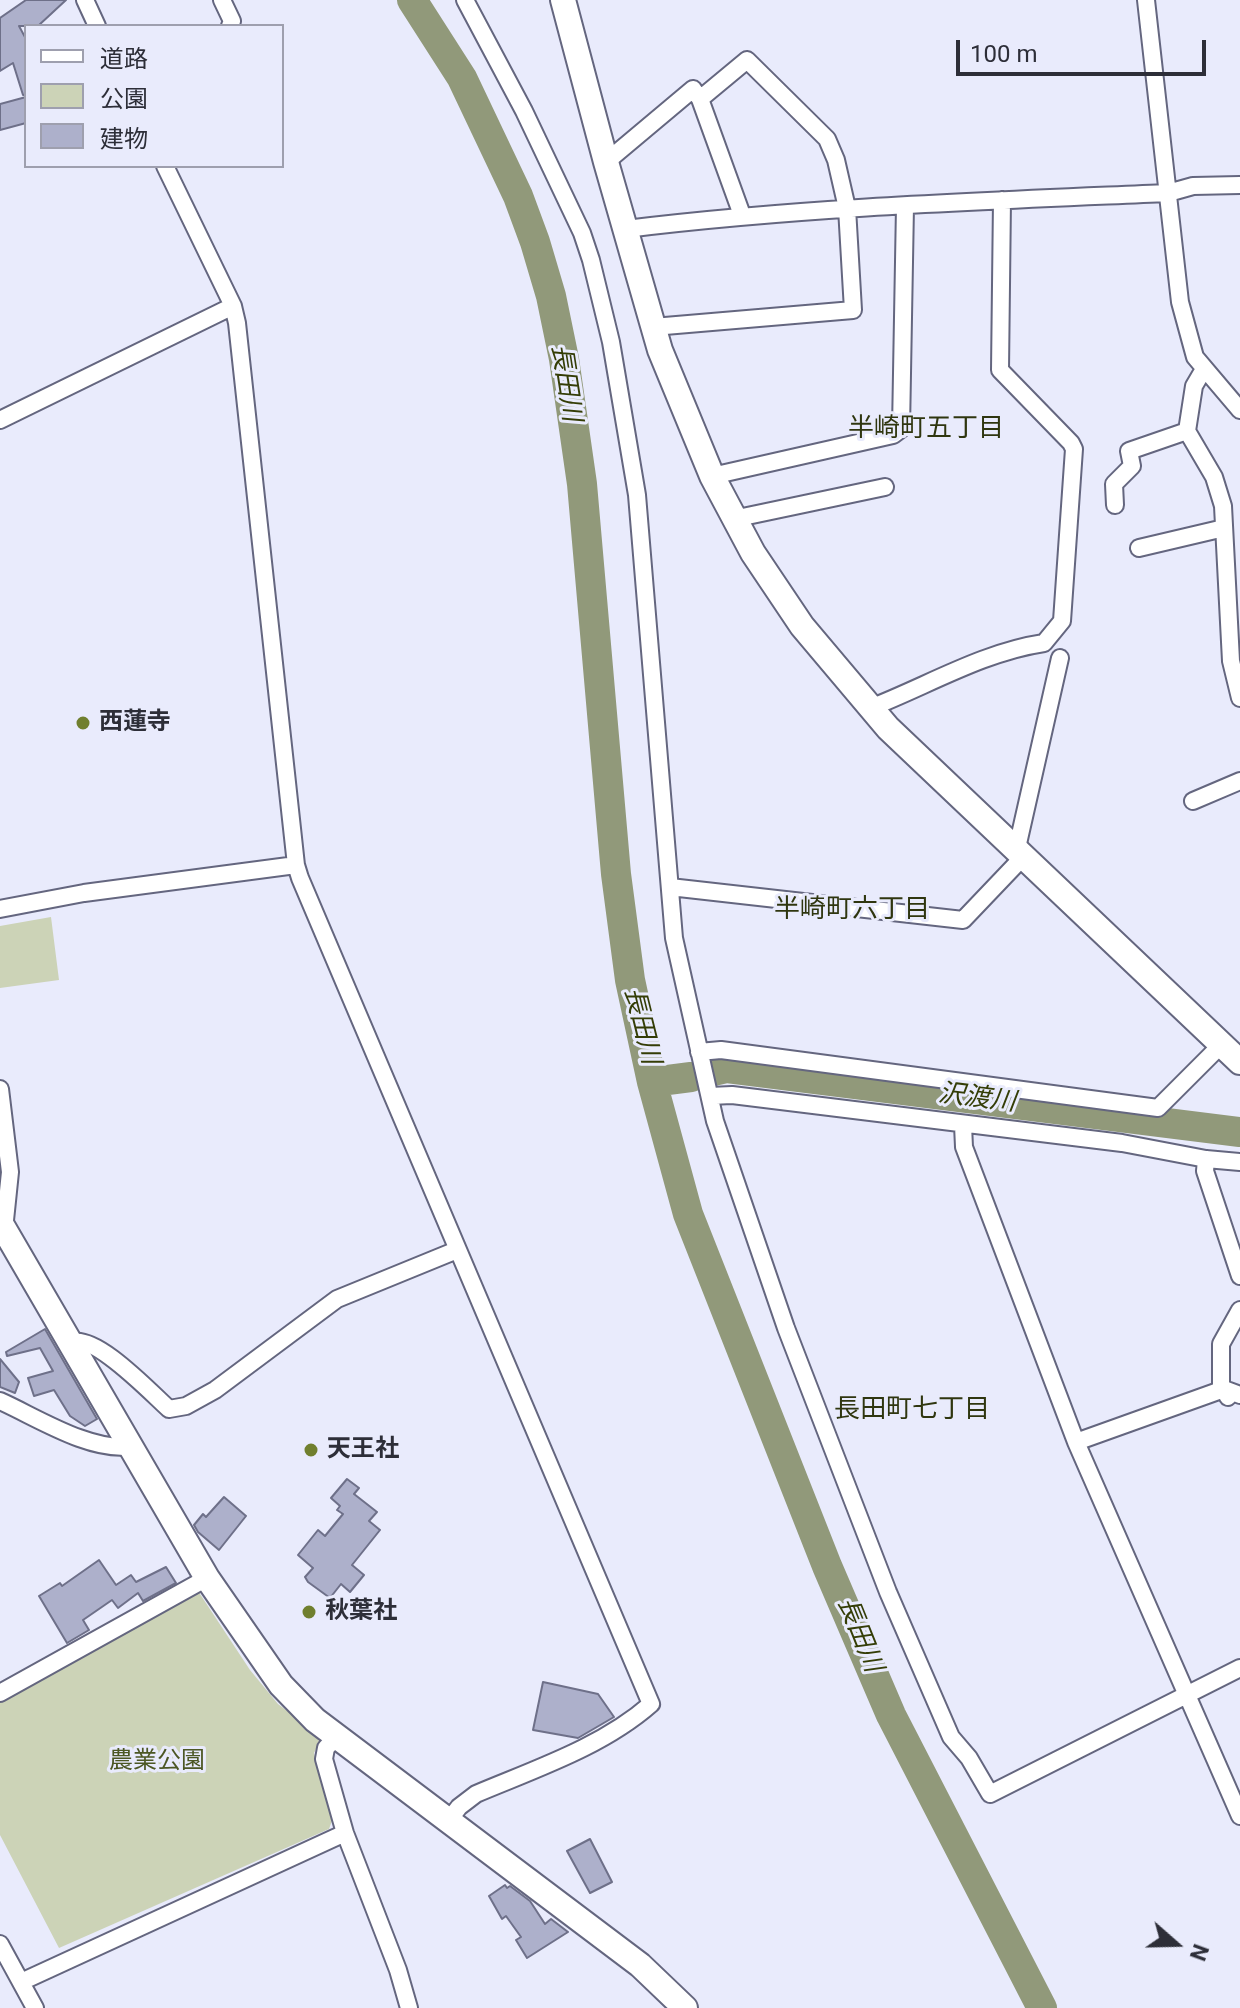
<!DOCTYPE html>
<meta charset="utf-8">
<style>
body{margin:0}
#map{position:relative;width:1240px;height:2008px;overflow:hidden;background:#e9ebfc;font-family:Roboto,"Noto Sans JP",sans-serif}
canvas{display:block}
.legend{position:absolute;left:24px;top:24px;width:260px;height:144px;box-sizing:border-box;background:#e9ebfc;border:2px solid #9e9fae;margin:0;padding:10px 14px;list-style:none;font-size:24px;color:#2d2e38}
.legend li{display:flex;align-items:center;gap:16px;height:40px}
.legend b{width:40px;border:2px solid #9e9fae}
.north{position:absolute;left:1136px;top:1904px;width:80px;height:80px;-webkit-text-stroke:6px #e9ebfc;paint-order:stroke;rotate:110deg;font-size:22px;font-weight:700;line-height:32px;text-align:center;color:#2d2e38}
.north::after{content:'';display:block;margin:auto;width:28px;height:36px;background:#2d2e38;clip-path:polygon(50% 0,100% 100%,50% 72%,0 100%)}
.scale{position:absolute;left:956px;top:40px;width:250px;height:36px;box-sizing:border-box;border:4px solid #2d2e38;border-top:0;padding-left:10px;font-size:24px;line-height:28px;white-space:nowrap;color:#2d2e38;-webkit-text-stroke:6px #e9ebfc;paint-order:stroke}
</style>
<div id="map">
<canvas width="1240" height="2008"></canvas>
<ul class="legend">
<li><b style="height:10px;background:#fff"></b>道路</li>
<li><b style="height:22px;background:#ccd3b7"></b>公園</li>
<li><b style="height:22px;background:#adb0cb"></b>建物</li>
</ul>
<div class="north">N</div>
<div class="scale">100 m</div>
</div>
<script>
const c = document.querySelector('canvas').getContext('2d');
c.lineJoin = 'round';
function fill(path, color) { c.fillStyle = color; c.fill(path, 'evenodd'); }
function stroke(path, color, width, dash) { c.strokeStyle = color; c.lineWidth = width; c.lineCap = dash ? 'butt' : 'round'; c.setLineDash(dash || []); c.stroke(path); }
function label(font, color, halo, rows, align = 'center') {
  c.font = font + ' Roboto,"Noto Sans JP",sans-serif'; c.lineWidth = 6; c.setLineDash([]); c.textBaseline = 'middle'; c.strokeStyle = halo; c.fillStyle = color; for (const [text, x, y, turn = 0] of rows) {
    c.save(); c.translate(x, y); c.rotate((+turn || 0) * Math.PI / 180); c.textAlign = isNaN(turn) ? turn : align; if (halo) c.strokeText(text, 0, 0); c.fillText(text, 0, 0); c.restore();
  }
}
fill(new Path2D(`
 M51,917L59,980L0,988V926Z
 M198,1591L250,1670L278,1704L318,1734L319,1743L314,1753L333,1818L329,1829L59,1948L0,1835V1701Z`), '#ccd3b7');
stroke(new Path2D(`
 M412,0L462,78L518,196L535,242L551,296L564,359L582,484L616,874L630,980L652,1082L688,1214L827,1566L891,1715L1042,2008
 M714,1071L727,1068L1240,1132
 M652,1082L691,1077`), '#91997a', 30);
const building = new Path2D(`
 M26,0H66L38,26H19L26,39V95H23L13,63L0,71V18Z
 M26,97V123L0,130V104Z
 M45,1329L97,1419L85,1426L70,1416L54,1390L34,1396L28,1378L53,1371L40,1348L7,1356L6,1352Z
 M0,1359L19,1382L15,1393L0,1387Z
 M347,1479L359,1488L354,1494L377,1512L369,1521L380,1530L352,1565L364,1575L350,1592L341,1584L330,1598L308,1582L305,1577L313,1568L298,1555L318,1530L325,1536L343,1514L337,1510L340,1506L331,1498Z
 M224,1497L246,1516L219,1550L198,1532L194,1525L203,1514L206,1517Z
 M99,1560L116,1585L131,1575L136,1582L166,1567L176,1583L143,1601L138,1593L118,1608L112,1600L83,1620L89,1630L67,1643L39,1596L60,1583L62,1586Z
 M543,1682L598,1694L614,1717L578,1738L533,1730Z
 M590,1839L612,1882L590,1893L567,1851Z
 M505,1885L507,1888L510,1886L530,1901L545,1924L551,1919L568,1932L527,1958L516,1940L521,1937L506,1916L502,1919L489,1896Z`);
fill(building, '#adb0cb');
stroke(building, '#6e7089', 2);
const street = new Path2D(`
 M85,0L97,26
 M222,0L232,21L230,26
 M465,0L524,111L582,233L591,260L611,342L637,495L674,938L715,1121L786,1328L888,1592L951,1737L969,1758L990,1794L1240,1668
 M1146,0L1180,302L1195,357L1240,410
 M606,162L693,89L700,99
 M165,166L233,306L237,323L296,865L300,878L651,1704C602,1747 535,1769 476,1794L459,1807L449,1820
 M626,229C806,207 987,201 1168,193L1193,186L1240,185
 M653,327L853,310L847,208L836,160L827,139L747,60L700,99L742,215
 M0,420L233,306
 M1187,431L1214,477L1223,506L1231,661L1240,698
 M712,476L893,435L901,429L905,206
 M1115,505L1114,484L1132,466L1129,451L1187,431L1194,386L1204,369
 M733,519L885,487
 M1139,548L1224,528
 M870,708C927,686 983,652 1044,643L1062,621L1074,449L1071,443L1000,370L1002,200
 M1193,801L1240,781
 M1017,848L1060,658
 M670,887L963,920L1024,856
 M0,909L84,893L296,865
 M699,1052L721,1050L1158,1108L1221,1045
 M0,1089L10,1172L4,1230
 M710,1096L732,1095L1122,1143L1206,1159L1240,1162
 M963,1125L964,1147L1076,1442L1240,1816
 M1206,1159L1205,1171L1240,1276
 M71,1343C94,1332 151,1393 169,1409L186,1406L215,1390L337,1299L457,1250
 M1228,1397L1221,1384V1344L1240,1310
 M0,1401C36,1417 90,1452 130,1446
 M1076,1442L1224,1389L1240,1395
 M0,1693L207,1578
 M337,1736L326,1748L324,1759L345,1833L398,1970L409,2008
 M0,1944L35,2008
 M21,1982L345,1833`);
const secondary = new Path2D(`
 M563,0L606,162L660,350L712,476L753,553L802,626L888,728L1240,1062
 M0,1222L207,1578L281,1685L315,1720L640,1965L685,2008`);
stroke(street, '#64667f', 20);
stroke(secondary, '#64667f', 28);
stroke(street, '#fff', 16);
stroke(secondary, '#fff', 24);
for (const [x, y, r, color] of [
 [83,723,8,"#707f2e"],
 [311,1450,8,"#707f2e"],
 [309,1612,8,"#707f2e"]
]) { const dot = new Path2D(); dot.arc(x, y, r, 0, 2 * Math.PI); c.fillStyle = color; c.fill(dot); stroke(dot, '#e9ebfc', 3); }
label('bold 24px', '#2d2e38', '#e9ebfc', [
 ["西蓮寺",99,723],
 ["天王社",327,1450],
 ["秋葉社",325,1612]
], 'left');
label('24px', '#4c5724', '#e9ebfc', [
 ["農業公園",157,1762]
]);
label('italic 26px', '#343d06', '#e9ebfc', [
 ["長田川",565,383,81],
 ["長田川",641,1026,76],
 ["沢渡川",977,1099,7],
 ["長田川",859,1635,68]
]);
label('26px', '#2f360f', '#e9ebfc', [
 ["半崎町五丁目",926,429],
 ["半崎町六丁目",852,910],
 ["長田町七丁目",912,1410]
]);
</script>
